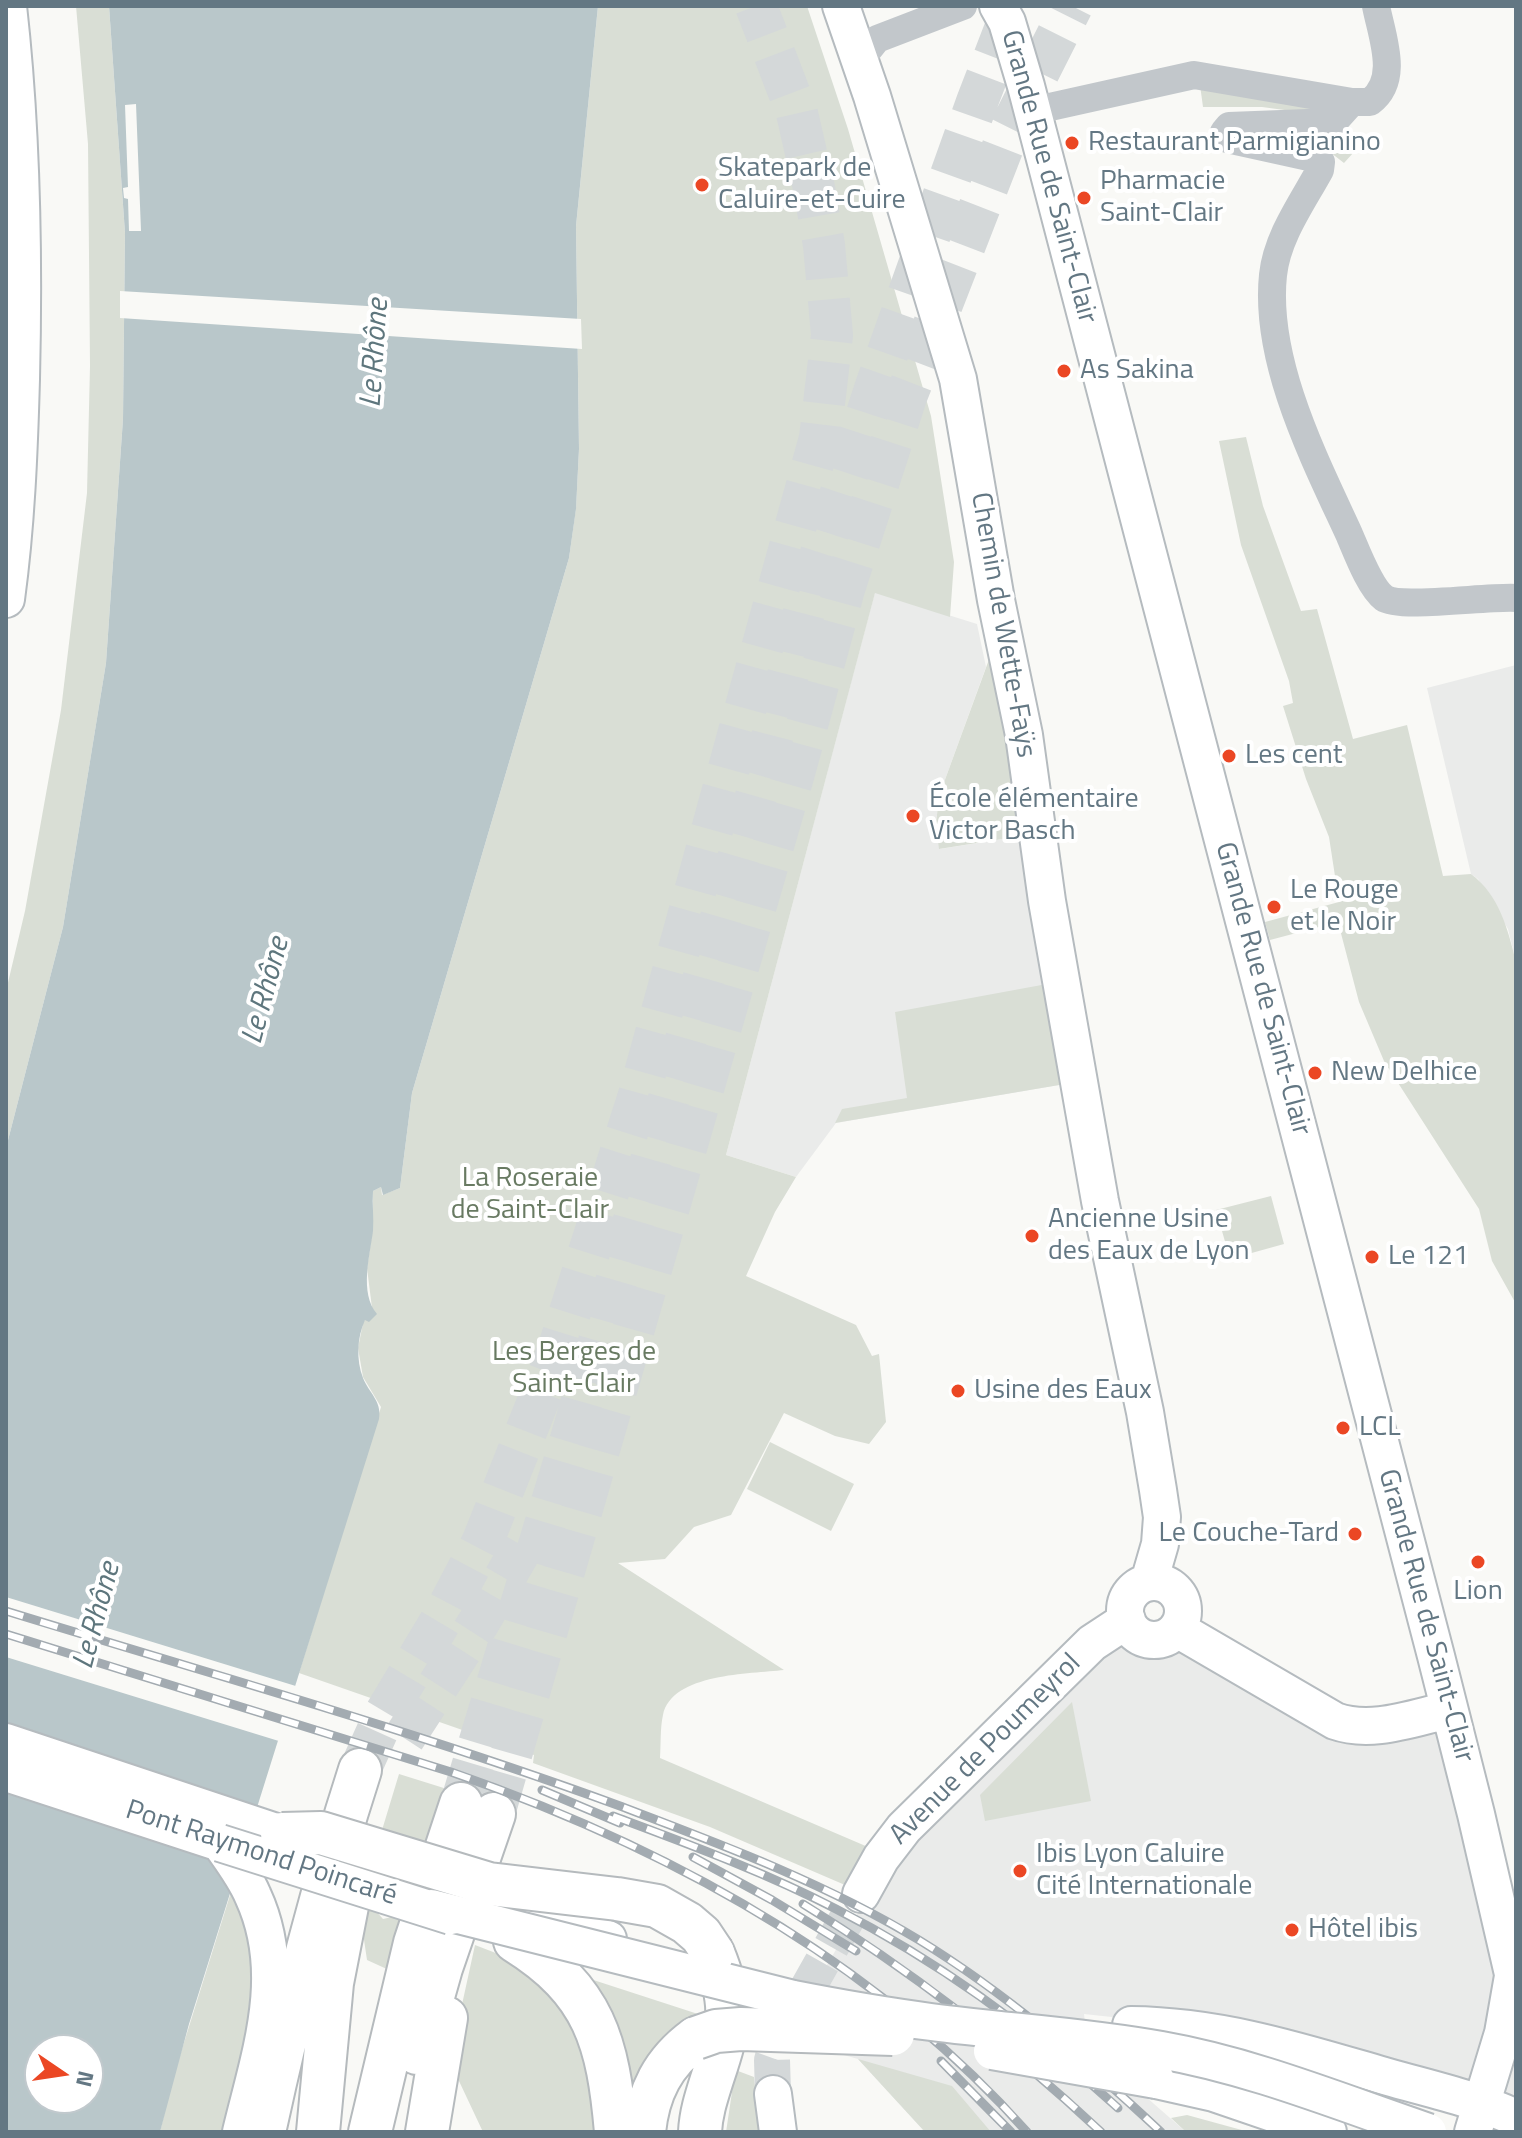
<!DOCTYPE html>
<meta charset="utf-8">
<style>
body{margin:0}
#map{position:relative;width:1522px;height:2138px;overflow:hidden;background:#f9f9f6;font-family:"Titillium Web",sans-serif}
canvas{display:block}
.frame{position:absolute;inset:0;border:8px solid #637783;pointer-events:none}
.north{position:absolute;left:24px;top:2034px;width:80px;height:80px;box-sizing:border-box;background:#fff;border:2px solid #c1c9cd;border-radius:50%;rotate:103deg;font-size:22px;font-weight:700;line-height:32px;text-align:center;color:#637783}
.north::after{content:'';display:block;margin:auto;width:28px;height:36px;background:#eb4724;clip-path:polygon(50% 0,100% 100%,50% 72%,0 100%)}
</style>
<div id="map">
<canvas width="1522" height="2138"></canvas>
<div class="frame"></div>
<div class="north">N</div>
</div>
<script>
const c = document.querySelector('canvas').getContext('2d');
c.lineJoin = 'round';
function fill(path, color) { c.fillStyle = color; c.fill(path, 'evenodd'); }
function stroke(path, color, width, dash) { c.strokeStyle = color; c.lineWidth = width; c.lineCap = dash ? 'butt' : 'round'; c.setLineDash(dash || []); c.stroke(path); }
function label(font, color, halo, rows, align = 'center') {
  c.font = font + ' "Titillium Web",sans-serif'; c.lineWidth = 8; c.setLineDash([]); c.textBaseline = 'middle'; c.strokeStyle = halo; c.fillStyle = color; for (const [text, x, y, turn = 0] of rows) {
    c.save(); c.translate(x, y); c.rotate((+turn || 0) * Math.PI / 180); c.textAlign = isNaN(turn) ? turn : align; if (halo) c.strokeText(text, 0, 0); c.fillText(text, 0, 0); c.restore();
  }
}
fill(new Path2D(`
 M875,592L977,624L986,667L939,796L936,824L940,849L1021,836L1065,1084L836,1123L796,1177L726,1155Z
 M1516,665V962L1508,929L1478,879L1471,874L1427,688Z
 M1132,1634L1146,1642L1160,1643L1172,1640L1327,1721L1454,1712L1501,1908L1516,1905V2118L1167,2023L1084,2014L1088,2046L1186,2132H925L858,2059L819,2048L801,2009L883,1870L1094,1645Z`), '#eaebea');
fill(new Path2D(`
 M76,6H109L125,233L123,419L106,663L63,927L6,1148V991L25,911L61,710L87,493L90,366L88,144Z
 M598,6H807L848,129L931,416L954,562L950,617L875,593L726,1155L796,1177L775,1212L746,1276L856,1325L872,1356L879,1354L886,1422L869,1444L835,1436L784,1413L731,1515L694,1527L665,1559L618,1563L784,1670C750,1674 672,1673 663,1715C660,1728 661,1744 660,1758L868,1847L845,1885L710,1827L533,1763L534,1755L299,1673L381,1407L363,1377L358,1348L363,1323L372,1308L367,1268L373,1227V1191L381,1187L382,1195L400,1188L412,1093L569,558L576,508L579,449L576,226Z
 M1200,85L1328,106L1329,116L1262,107H1203Z
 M1245,132L1364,141L1344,163L1326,149Z
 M1246,437L1263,506L1301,611L1317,609L1353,739L1407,725L1443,876L1471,874C1499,895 1508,929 1516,962V1304L1492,1261L1479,1209L1384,1061L1359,1002L1338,922L1270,940L1265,922L1339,902L1329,837L1306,779L1283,706L1293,703L1289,681L1241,545L1219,441Z
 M991,654L1021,836L939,849L936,824L939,796Z
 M1047,984L1065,1084L835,1123L842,1109L907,1098L895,1012Z
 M1271,1196L1284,1244L1230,1259L1216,1210Z
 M770,1442L854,1484L831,1531L747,1489Z
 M1072,1702L1091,1801L985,1821L980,1795Z
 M399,1774L447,1789L389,1970L367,1960L359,1906ZM404,1836L416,1839L420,1849L396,1916L383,1919L375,1910L396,1841Z
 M231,1892L251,1938L253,2001L225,2132H160L172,2081Z
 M475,1945L519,1962L565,1997L607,2132H483L459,2081L456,2032Z
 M578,1975L698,2014L694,2027L632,2103Z
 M858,2059L952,2086L991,2132H925Z
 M738,2071L754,2077L760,2132H726L735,2072Z
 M1187,2115L1249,2132H1186L1171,2118Z`), '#d9ded5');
fill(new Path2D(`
 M109,6H598L576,226L579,449L576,509L569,558L412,1093L400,1188L383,1195L381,1187L373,1191C372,1204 374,1218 373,1231C370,1255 359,1293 377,1314L369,1322L365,1320C357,1337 356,1360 363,1378C369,1393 382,1401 379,1419L189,2024L160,2132H6V1148L63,927L106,663L123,419L125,233ZM40,2050H88V2098H40Z`), '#b9c7ca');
fill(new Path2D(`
 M136,104L141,231H129L128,199L124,198L123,188L128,187L125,105Z
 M120,291L581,319L582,349L120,318Z
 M6,1597L299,1687L282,1742L6,1657Z`), '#f9f9f6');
stroke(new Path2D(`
 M773,2094L772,2060L781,2035L861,1894`), '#d4d8d9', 36, [36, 18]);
stroke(new Path2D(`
 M404,1738L479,1622L523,1546
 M360,1770L385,1714L443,1617L483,1541L557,1353L639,1095L820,438L832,335L824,245L814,188L797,113L756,6
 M461,1804L571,1439L765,765L812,581L877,383L977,102L1014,6
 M494,1814L794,773L844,589L906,397L1009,131L1072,6`), '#d4d8d9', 42, [42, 21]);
const major = new Path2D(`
 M841,6L872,96L958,379L996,600L1024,735L1047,901L1100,1201L1145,1412L1158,1490L1162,1517L1160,1544L1149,1582
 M998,6L1007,22L1026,86L1436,1656L1476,1814L1516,1987
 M6,599C16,526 19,452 21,379C24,255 22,130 8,6
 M1125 1611a29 29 0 1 1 58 0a29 29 0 1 1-58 0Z
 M1177,1629L1335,1721C1372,1734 1412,1718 1449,1710
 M6,1742L282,1834
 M6,1773L220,1843C232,1860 245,1877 253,1896C289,1974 260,2053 241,2132
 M861,1894L881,1858L904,1828L1092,1643L1127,1620
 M498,1903L608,1939
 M1131,2025C1222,2026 1302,2052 1388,2077C1430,2089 1476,2099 1516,2118
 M1156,2080L1214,2093L1328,2132
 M773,2094L778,2132
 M1473,2132L1503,2033L1513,1976`);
const highway = new Path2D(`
 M515,1941C595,1991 608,2042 616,2132
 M417,2053L441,1968L494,1814
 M264,2132C291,2008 321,1891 360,1770
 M318,2132L332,1983L347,1906L362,1859
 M370,2132L415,1943L461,1804
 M427,2132L446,2018
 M644,2132C648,2092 663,2062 696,2038
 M700,2132C701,2112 707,2095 713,2076C730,2025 734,2004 713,1953`);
stroke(major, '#b5bbbf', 40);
stroke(highway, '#b5babd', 46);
stroke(new Path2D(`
 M863,68L865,54L877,39L963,6
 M1352,102L1334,122L1229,126L1224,132L1227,139L1318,159L1321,162L1320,170C1302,203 1277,237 1273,275C1264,361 1314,458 1349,534C1356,550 1370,588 1384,598C1400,609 1489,596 1516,598
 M1032,111L1194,75L1352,102H1370C1400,80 1382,37 1376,6`), '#c2c7cb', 28);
stroke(major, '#fff', 36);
stroke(highway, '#fff', 42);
const rail = new Path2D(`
 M6,1611C211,1674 418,1732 620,1806C723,1845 825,1883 919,1940C1007,1994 1086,2062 1161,2132
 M6,1634L451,1772C667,1847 874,1960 1027,2132
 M542,1790L620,1823
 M613,1816C688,1844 765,1872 836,1909C938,1961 1034,2031 1118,2108
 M693,1857L772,1900L856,1951
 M803,1904C910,1970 1009,2046 1101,2132
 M941,2061L1011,2132`);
stroke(rail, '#a3abb1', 9);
stroke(rail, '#fff', 6, [18]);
const majorBridge = new Path2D(`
 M220,1843L451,1916
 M431,1908L793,1999C839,2008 885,2016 931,2022C1007,2032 1085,2036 1161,2050C1252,2066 1340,2102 1428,2132
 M992,2051L1156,2080`);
const highwayBridge = new Path2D(`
 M282,1834L321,1833L489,1884L617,1899L657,1906L687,1923L701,1935L713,1953
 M696,2038L716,2031L741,2029L893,2034`);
stroke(majorBridge, '#b5bbbf', 40, []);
stroke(highwayBridge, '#b5babd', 46, []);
stroke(majorBridge, '#fff', 36);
stroke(highwayBridge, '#fff', 42);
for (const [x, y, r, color] of [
 [1072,143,8,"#eb4724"],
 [702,185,8,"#eb4724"],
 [1084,198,8,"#eb4724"],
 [1064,371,8,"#eb4724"],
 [1229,756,8,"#eb4724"],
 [913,816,8,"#eb4724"],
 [1274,907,8,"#eb4724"],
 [1315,1073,8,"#eb4724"],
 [1032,1236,8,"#eb4724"],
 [1372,1257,8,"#eb4724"],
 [958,1391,8,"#eb4724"],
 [1343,1428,8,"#eb4724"],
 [1355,1534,8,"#eb4724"],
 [1478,1562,8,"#eb4724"],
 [1020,1871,8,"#eb4724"],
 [1292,1930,8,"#eb4724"]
]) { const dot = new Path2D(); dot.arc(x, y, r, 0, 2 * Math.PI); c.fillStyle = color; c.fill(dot); stroke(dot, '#fff', 3); }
label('28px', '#637783', '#fff', [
 ["Restaurant Parmigianino",1088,143],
 ["Skatepark de",718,169],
 ["Caluire-et-Cuire",718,201],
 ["Pharmacie",1100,182],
 ["Saint-Clair",1100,214],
 ["As Sakina",1080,371],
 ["Les cent",1245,756],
 ["École élémentaire",929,800],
 ["Victor Basch",929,832],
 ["Le Rouge",1290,891],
 ["et le Noir",1290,923],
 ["New Delhice",1331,1073],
 ["Ancienne Usine",1048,1220],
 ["des Eaux de Lyon",1048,1252],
 ["Le 121",1388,1257],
 ["Usine des Eaux",974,1391],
 ["LCL",1359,1428],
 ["Le Couche-Tard",1339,1534,"right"],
 ["Lion",1478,1592,"center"],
 ["Ibis Lyon Caluire",1036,1855],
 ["Cité Internationale",1036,1887],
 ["Hôtel ibis",1308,1930]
], 'left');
label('28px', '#637783', '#fff', [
 ["Grande Rue de Saint-Clair",1048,177,75],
 ["Chemin de Wette-Faÿs",1002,625,80],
 ["Grande Rue de Saint-Clair",1262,989,75],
 ["Grande Rue de Saint-Clair",1425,1616,75],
 ["Avenue de Poumeyrol",986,1750,-45],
 ["Pont Raymond Poincaré",261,1854,18]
]);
label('28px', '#687a62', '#fff', [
 ["La Roseraie",530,1179],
 ["de Saint-Clair",530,1211],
 ["Les Berges de",574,1353],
 ["Saint-Clair",574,1385]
]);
label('italic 30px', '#5e767d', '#fff', [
 ["Le Rhône",376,353,-86],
 ["Le Rhône",267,991,-75],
 ["Le Rhône",98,1616,-75]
]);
</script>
